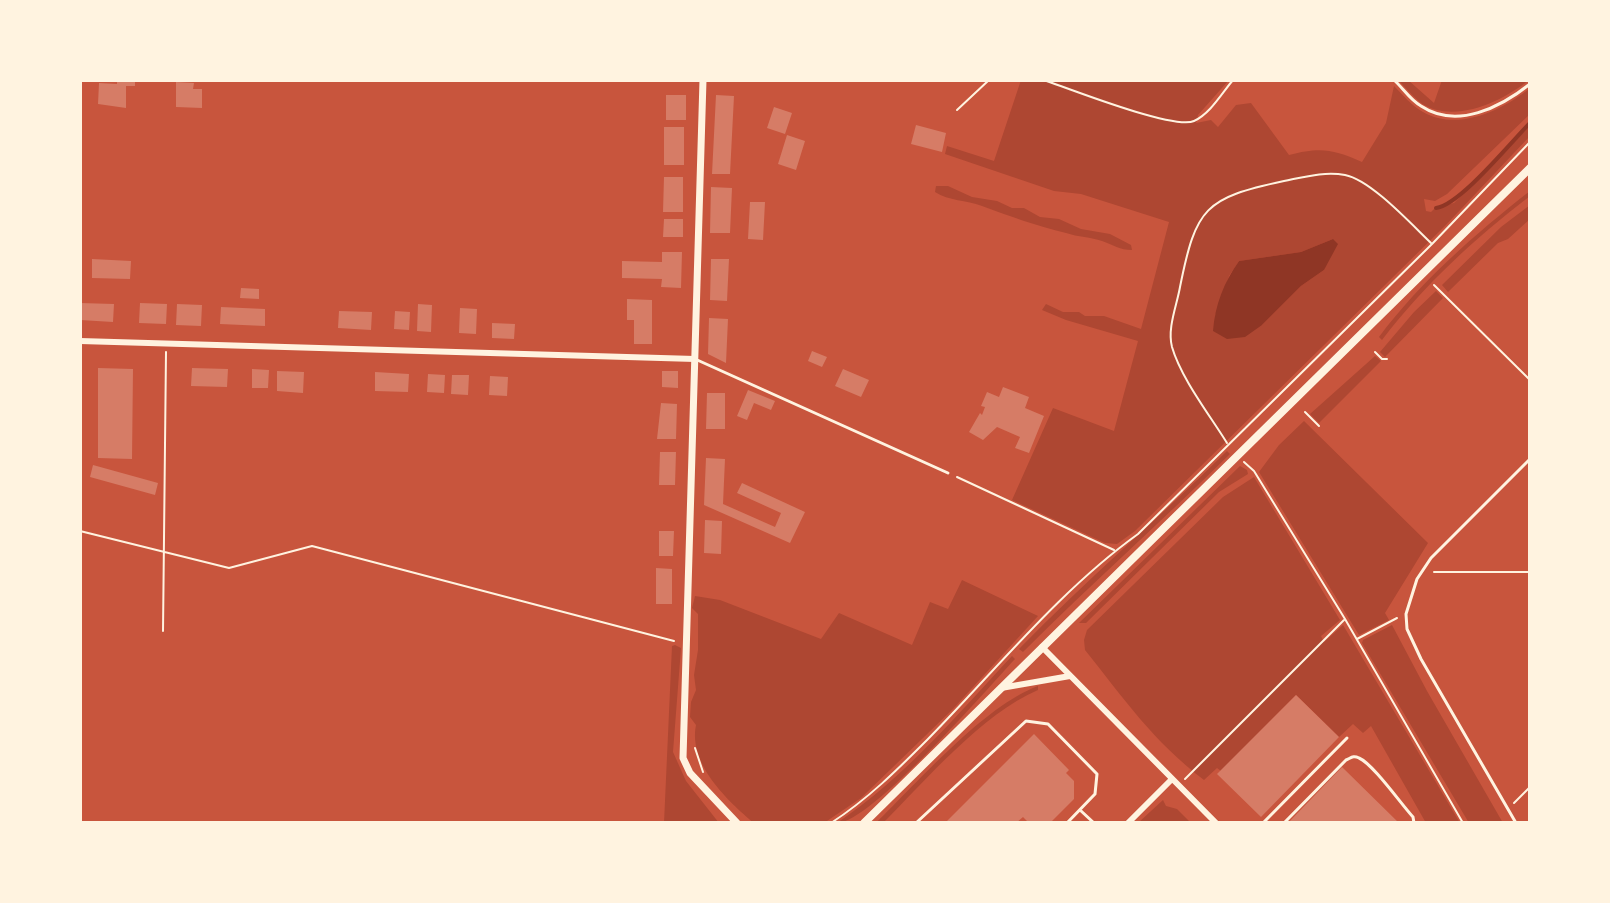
<!DOCTYPE html>
<style>
body{margin:0}
#map{position:relative;width:1610px;height:903px;overflow:hidden;background:#c8553d;font-family:Helvetica,sans-serif}
canvas{display:block}
.frame{position:absolute;inset:0;border:82px solid #fff3e0;pointer-events:none}
</style>
<div id="map">
<canvas width="1610" height="903"></canvas>
<div class="frame"></div>
</div>
<script>
const c = document.querySelector('canvas').getContext('2d');
c.lineJoin = 'round';
function fill(path, color) { c.fillStyle = color; c.fill(path, 'evenodd'); }
function stroke(path, color, width, dash) { c.strokeStyle = color; c.lineWidth = width; c.lineCap = dash ? 'butt' : 'round'; c.setLineDash(dash || []); c.stroke(path); }
fill(new Path2D(`
 M1021,80H1229L1198,115L1196,123L1211,120L1218,127L1236,105L1251,103L1289,155C1320,147 1333,149 1362,162L1386,123L1394,86C1403,95 1412,106 1423,112C1458,132 1503,110 1530,88V114L1447,194L1435,201L1424,199L1426,211L1431,212L1436,207L1454,203L1530,126V136L1445,226L1135,531L1117,544L1105,543L1012,500L1053,408L1114,431L1138,341L1066,320L1042,310L1046,304L1063,312H1079L1085,316H1104L1141,329L1169,222L1081,194L1054,191L945,154L947,146L994,161ZM1333,239L1324,270L1301,286L1262,325L1215,316L1229,276L1239,261L1301,252Z
 M1398,80H1408L1434,103L1442,80H1529C1503,101 1454,125 1421,103C1413,97 1405,87 1398,80Z
 M936,186H948L972,197L997,201L1012,208H1024L1040,217L1059,219L1081,229L1110,234L1131,245L1132,250C1120,250 1113,245 1102,241C1091,237 1078,237 1066,233C1037,226 1009,216 982,206C966,200 949,201 935,192Z
 M1530,191V196C1475,238 1424,285 1382,340L1379,337C1421,281 1475,234 1530,191Z
 M1530,205V219L1508,239L1498,243L1448,292L1442,285L1501,227Z
 M1436,291L1443,298L1385,357L1380,352L1414,312Z
 M1375,356L1381,361L1319,423L1310,414Z
 M1304,421L1428,543L1385,613L1389,620L1359,635L1259,472L1279,445Z
 M1227,451L1230,454C1162,521 1091,584 1023,652L1019,649C1086,580 1159,518 1227,451Z
 M1240,466L1247,470L1248,474L1219,492L1086,623H1079Z
 M1254,477L1340,620L1321,636L1324,642L1343,625L1460,823H1426L1371,726L1363,733L1353,724L1339,737L1296,695L1221,771L1217,768L1204,780C1153,741 1125,700 1085,650L1084,640L1087,630L1223,497Z
 M962,580L1038,616L953,709L861,798L824,823H754C728,801 688,764 696,725L690,717L691,702L696,690L694,675L698,650V614L692,608L695,596L720,600L821,639L839,613L912,645L930,602L948,609Z
 M1392,625L1427,691L1503,823H1469L1362,643L1363,640Z
 M675,645L681,648L673,752L686,781L719,823H664L672,646Z
 M1012,656L1015,659C987,689 871,823 837,823C904,778 957,715 1012,656Z
 M1038,686V690C982,714 926,780 883,823H876C918,782 984,706 1038,686Z
 M1163,800L1166,806L1177,809L1191,823H1138Z`), '#ae4732');
fill(new Path2D(`
 M1333,239L1338,244L1324,270L1301,286L1262,325L1245,337L1227,339L1213,331C1215,305 1224,282 1239,261L1301,252Z`), '#8f3625');
stroke(new Path2D(`
 M1436,208C1460,205 1511,142 1530,123`), '#8f3625', 4);
fill(new Path2D(`
 M117,80H135V86H126V108L98,104L99,83L117,84Z
 M176,82L194,83L193,89H202V108L176,107Z
 M666,95H686V120H666Z
 M716,95L734,96L730,174H712Z
 M774,107L792,113L785,134L767,128Z
 M916,125L946,133L942,152L911,144Z
 M664,127H684V165H664Z
 M787,135L805,141L796,170L778,164Z
 M664,177H683V212H663Z
 M711,187L732,188L730,233H710Z
 M750,202H765L763,240L748,239Z
 M664,219H683V237H663Z
 M662,252H682L681,288L661,287L662,279L622,278V261L662,262Z
 M92,259L131,261L130,279L92,278Z
 M711,259H729L727,301L710,300Z
 M241,288L259,289V299L240,298Z
 M627,299L652,300V344H634V320H627Z
 M80,303L114,304L113,322L80,320Z
 M140,303L167,304L166,324L139,323Z
 M177,304L202,305L201,326L176,325Z
 M418,304L432,305L431,332L417,331Z
 M221,307L265,309V326L220,324Z
 M460,308L477,309L476,334L459,333Z
 M339,311L372,312L371,330L338,328Z
 M395,311L410,312L409,330L394,329Z
 M709,318L728,319L726,363L708,354Z
 M492,323L515,324L514,339L492,338Z
 M812,351L827,357L822,367L808,361Z
 M98,368L133,369L132,459L98,458Z
 M192,368L228,369L227,387L191,386Z
 M252,369L269,370L268,388H252Z
 M843,369L869,380L861,397L835,386Z
 M277,371L304,372L303,393L277,391Z
 M662,371H678V388L662,387Z
 M375,372L409,374L408,392L375,391Z
 M428,374L445,375L444,393L427,392Z
 M452,375H469L468,395L451,394Z
 M490,376L508,377L507,396L489,395Z
 M1003,387L1029,397L1025,408L1044,416L1029,453L1015,448L1020,437L997,427L983,440L969,432L980,413L982,415L985,407L981,406L987,392L999,397Z
 M748,390L775,401L771,410L754,403L747,420L737,416Z
 M707,393H725V429H706Z
 M661,403L677,404L676,439H657Z
 M660,452H676L675,485H659Z
 M706,458L725,459L723,504L775,527L781,513L737,493L742,483L805,512L790,543L704,505Z
 M93,465L158,483L155,495L90,477Z
 M705,520L722,521L721,554L704,553Z
 M659,531H674L673,556H659Z
 M656,568L672,569V604H656Z
 M1296,695L1339,737L1261,817L1217,774Z
 M1034,734L1069,770L1066,773L1074,781V799L1050,823H1029L1023,817L1016,823H945Z
 M1342,767L1399,823H1288Z`), '#d67c66');
stroke(new Path2D(`
 M1044,80C1070,89 1174,130 1194,121C1210,114 1222,93 1233,80
 M957,110L989,80
 M1434,285L1530,380
 M1375,352L1382,359H1387
 M1305,412L1319,426
 M1227,443C1209,414 1181,378 1172,347C1167,328 1177,305 1180,287C1196,207 1205,198 1284,181C1304,177 1325,171 1345,175C1371,180 1411,224 1431,243
 M1244,462L1254,471L1345,619L1463,823
 M957,477L1114,550
 M80,531L229,568L312,546L674,641
 M1434,572H1530
 M163,631L166,352
 M1357,639L1397,618
 M695,748L703,772
 M1185,779L1344,620
 M1514,803L1530,787
 M831,823C868,799 897,770 928,739C996,670 1059,591 1138,534L1432,244L1530,142`), '#fff3e0', 2);
stroke(new Path2D(`
 M1394,80C1403,88 1410,100 1421,106C1457,130 1501,107 1530,84
 M695,359L948,473
 M1080,810L1094,823
 M916,823L1026,721L1048,724L1097,774L1095,794L1067,823
 M1263,823L1347,738
 M1284,823L1346,760C1351,758 1353,755 1359,758C1373,764 1401,804 1413,817L1414,823
 M1516,823L1421,659L1407,629L1406,614L1417,579L1431,558L1530,459`), '#fff3e0', 3);
stroke(new Path2D(`
 M80,341L695,359
 M1042,647L1216,823
 M1001,688L1070,676
 M1128,823L1172,779`), '#fff3e0', 6);
stroke(new Path2D(`
 M703,80L683,758L690,773L737,823`), '#fff3e0', 7);
stroke(new Path2D(`
 M864,823L1530,168`), '#fff3e0', 8);
</script>
